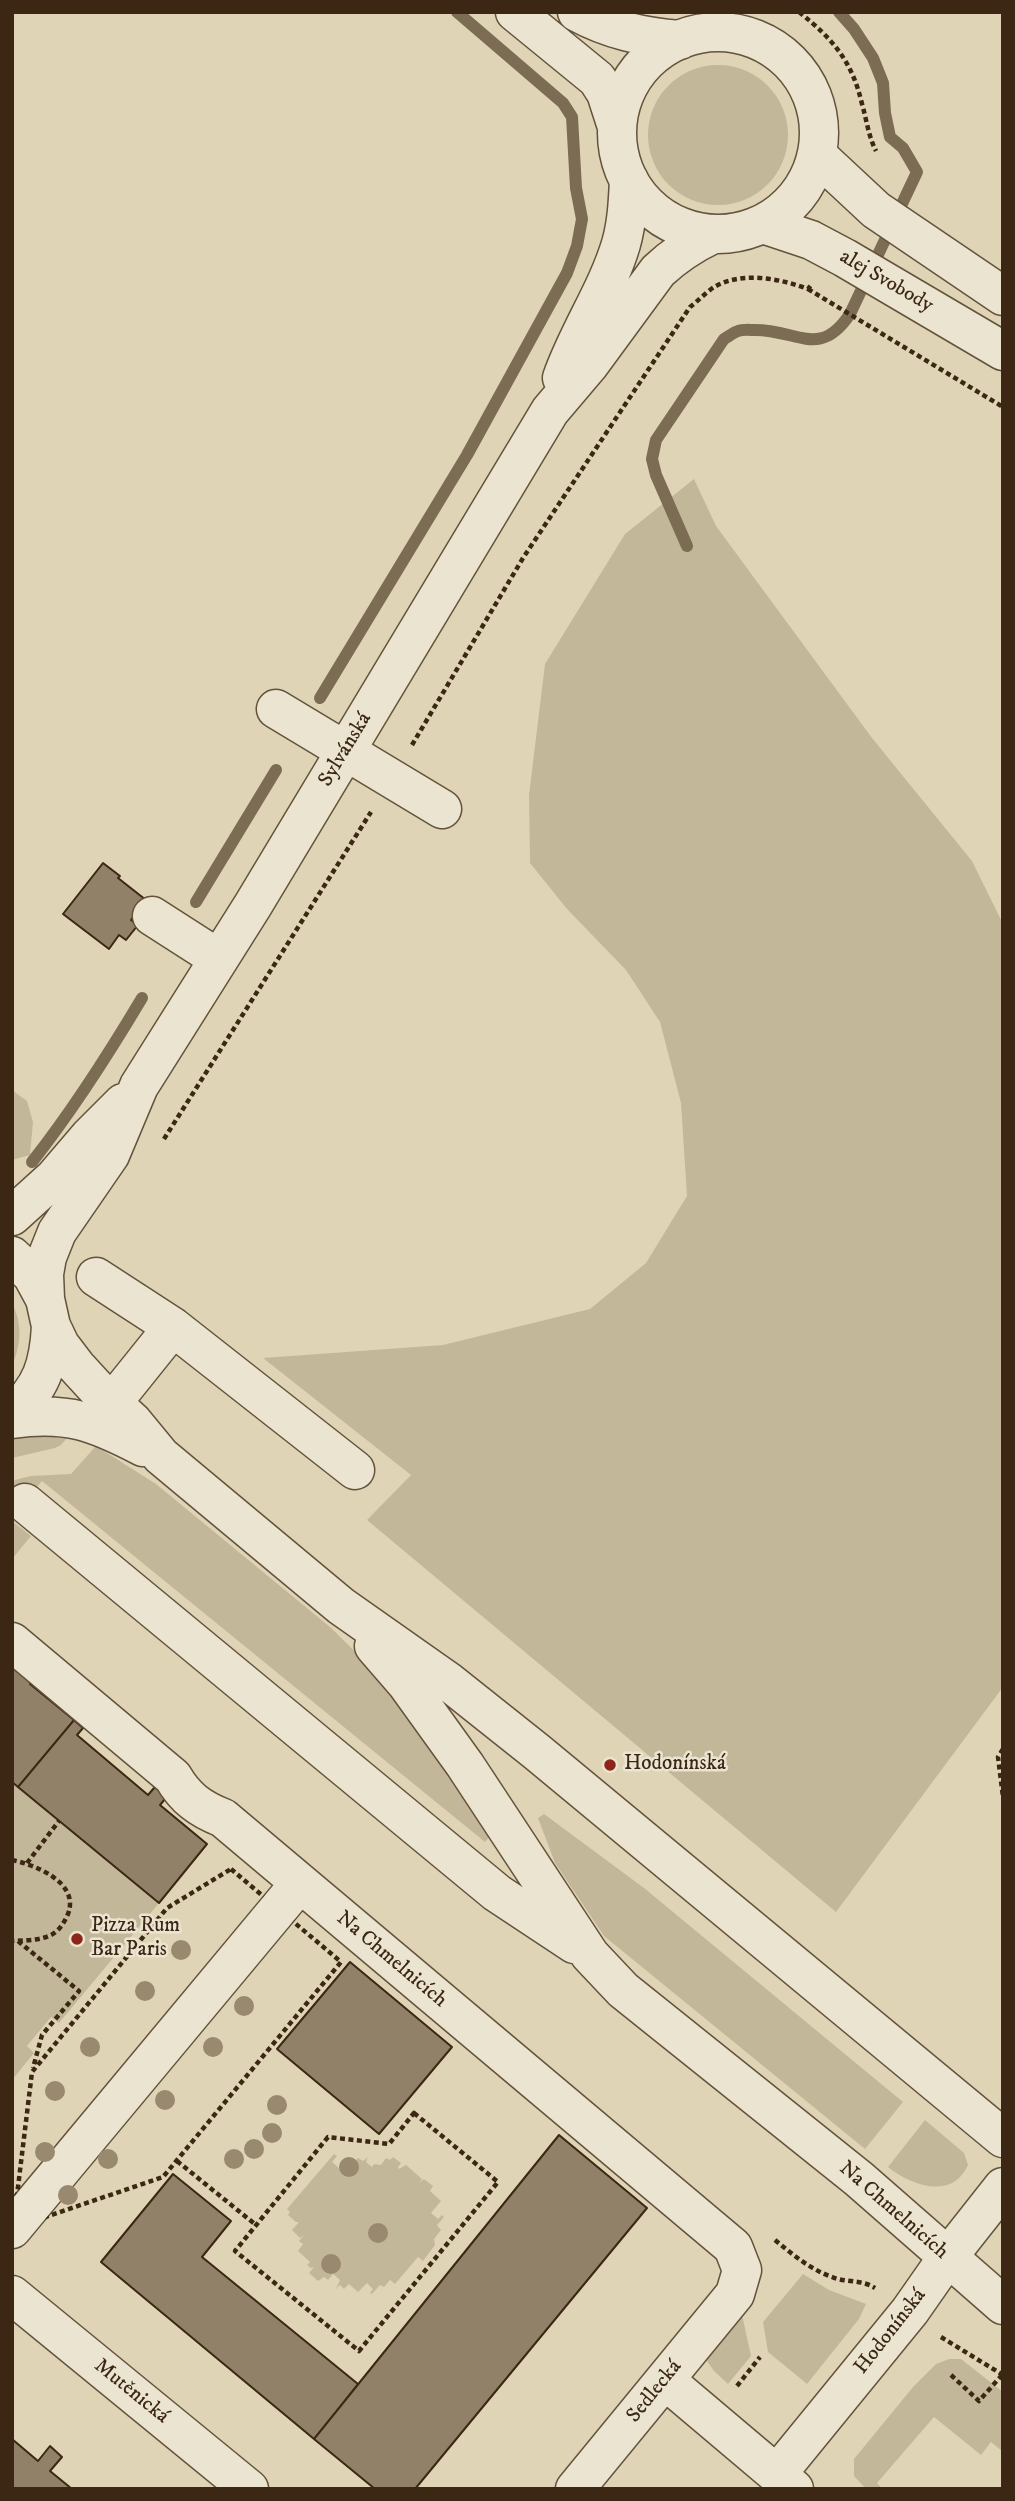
<!DOCTYPE html>
<meta charset="utf-8">
<style>
body{margin:0}
#map{position:relative;width:1015px;height:2501px;overflow:hidden;background:#dfd5b6;font-family:"IM FELL DW Pica",serif}
canvas{display:block}
.frame{position:absolute;inset:0;border:14px solid #3b2713;pointer-events:none}
</style>
<div id="map">
<canvas width="1015" height="2501"></canvas>
<div class="frame"></div>
</div>
<script>
const c = document.querySelector('canvas').getContext('2d');
c.lineJoin = 'round';
function fill(path, color) { c.fillStyle = color; c.fill(path, 'evenodd'); }
function stroke(path, color, width, dash) { c.strokeStyle = color; c.lineWidth = width; c.lineCap = dash ? 'butt' : 'round'; c.setLineDash(dash || []); c.stroke(path); }
function label(font, color, halo, rows, align = 'center') {
  c.font = font + ' "IM FELL DW Pica",serif'; c.lineWidth = 5; c.setLineDash([]); c.textBaseline = 'middle'; c.strokeStyle = halo; c.fillStyle = color; for (const [text, x, y, turn = 0] of rows) {
    c.save(); c.translate(x, y); c.rotate((+turn || 0) * Math.PI / 180); c.textAlign = isNaN(turn) ? turn : align; if (halo) c.strokeText(text, 0, 0); c.fillText(text, 0, 0); c.restore();
  }
}
fill(new Path2D(`
 M648 135a70 70 0 1 1 140 0a70 70 0 1 1-140 0Z
 M694,479L716,526L872,738L972,861L1003,924V1687L836,1912L367,1520L411,1475L263,1358L443,1345L590,1309L646,1263L687,1196L681,1103L660,1022L626,970L567,909L530,863L529,795L545,664L625,534Z
 M12,1090L27,1101L33,1122L30,1155L12,1160Z
 M12,1303C23,1325 21,1344 12,1366Z
 M72,1432L61,1445L55,1448L12,1458V1435Z
 M96,1446L156,1484L330,1627L382,1678L492,1834L485,1842L42,1481L12,1518V1481L30,1476L71,1474Z
 M12,1521L31,1536L12,1559Z
 M12,1782L159,1903L59,2023L51,2017L27,2046L34,2053L12,2080Z
 M544,1814L644,1888L903,2102L865,2149L604,1936L555,1863L538,1818Z
 M925,2120L964,2153L968,2165C952,2201 910,2185 888,2167Z
 M334,2154L337,2156L332,2162L340,2169L348,2159L353,2164L358,2158L363,2161L368,2157L366,2162L372,2167L374,2164L381,2165L386,2158L390,2160L393,2157L401,2163L398,2167L399,2169L406,2165L422,2179L419,2183L424,2179L433,2186L430,2191L441,2201L431,2213L438,2219L442,2215L444,2217L437,2225L441,2230L434,2239L435,2245L423,2261L418,2257L395,2284L390,2280L384,2287L380,2285L372,2294L370,2293L373,2289L367,2283L358,2292L349,2284L344,2289L340,2285L336,2289L340,2280L333,2274L328,2280L324,2277L318,2281L309,2273L314,2267L311,2268L307,2265L310,2262L298,2251L303,2244L299,2241L304,2235L300,2238L292,2230L299,2222H296L288,2215L290,2212L287,2209Z
 M803,2274L829,2290L866,2304L859,2319L807,2384L768,2352L763,2322Z
 M741,2310L751,2356L728,2384L714,2371L707,2361L710,2346Z
 M949,2359H961L1003,2392V2452L991,2442L981,2455L934,2417L877,2483L883,2489H866L854,2476V2459L913,2387L936,2364Z`), '#c3b79a');
stroke(new Path2D(`
 M687,546L656,475L652,459L656,440L724,339C728,337 734,332 738,331C743,329 750,330 755,330C798,330 820,359 850,314L917,172L903,148L890,137L885,113L883,83L873,58L854,29L839,12
 M320,698L467,455L567,273L577,246L582,219L576,188L572,117L563,103L457,12
 M196,902L276,770
 M32,1162C73,1110 108,1055 142,998`), '#7c6c54', 12);
const building = new Path2D(`
 M103,863L120,876L118,878L146,900L131,920L138,925L126,940L119,935L109,949L63,914Z
 M12,1665L39,1674L30,1684L74,1720L18,1787L12,1782Z
 M74,1720L83,1728L77,1735L148,1795L160,1781L171,1792L160,1805L207,1844L159,1903L18,1787Z
 M350,1962L452,2047L379,2134L277,2049Z
 M559,2135L647,2208L415,2489H375L314,2439Z
 M173,2174L231,2221L202,2257L358,2384L314,2439L101,2262Z
 M12,2439L38,2461L50,2446L62,2457L50,2471L72,2489H12Z`);
fill(building, '#908168');
stroke(building, '#3b2713', 2);
const minor = new Path2D(`
 M515,12L597,79L606,93L617,127
 M577,12C610,30 643,37 680,40
 M617 133a101 101 0 1 1 202 0a101 101 0 1 1-202 0Z
 M817,155L876,210L1003,296
 M763,224L811,240L845,258L1003,351
 M562,378C578,332 607,291 621,244C627,223 628,201 629,180
 M276,709L442,809
 M152,916L219,959
 M12,1216L54,1178L89,1137L123,1103
 M12,1256L32,1275L45,1299L51,1326L60,1345L76,1366L98,1390L133,1422L161,1456L341,1606L449,1682L537,1752L1003,2138
 M96,1277L173,1327L355,1470
 M45,1299L44,1274L47,1257L57,1232L110,1155L139,1086L253,905L550,411L589,365L658,271C675,255 692,244 713,234
 M112,1403L173,1327
 M12,1414C42,1388 49,1364 51,1326
 M12,1419C68,1411 95,1422 143,1447
 M25,1503L497,1893L574,1944
 M12,1642L173,1777C185,1798 200,1809 223,1818L733,2247L742,2270L735,2294L575,2489
 M374,1646L406,1683L465,1765L590,1955L623,1990L859,2179L1003,2305
 M12,2229L300,1883
 M12,2295L249,2489
 M665,2380L794,2489
 M777,2474L910,2311L947,2258L1003,2187`);
stroke(minor, '#64523c', 41);
stroke(new Path2D(`
 M799,12C833,39 852,61 862,104C867,121 868,135 876,151
 M808,289L1003,407
 M412,745L523,558L690,307C698,301 707,291 716,286C744,271 781,279 808,289L811,285
 M164,1139L371,812
 M1003,1749L998,1757L1003,1797
 M12,1860C36,1865 80,1883 68,1914C64,1923 59,1931 51,1935C39,1941 25,1940 12,1941
 M27,1863L59,1821
 M231,1869L341,1962L163,2177L13,2228L32,2072L167,1908Z
 M18,1941L79,1991L42,2035L33,2068
 M414,2113L498,2182L359,2351L235,2251L328,2137L389,2144Z
 M177,2161L256,2225
 M775,2240C793,2255 810,2269 832,2277C846,2283 861,2279 875,2288
 M941,2337L1003,2375
 M951,2375L979,2401L1002,2375
 M737,2386L760,2357`), '#3b2713', 4.5, [5, 3.5]);
stroke(minor, '#eae4d0', 38);
c.fillStyle = '#98896f';
for (const [x, y] of [
 [181,1950],
 [145,1991],
 [244,2006],
 [90,2047],
 [213,2047],
 [55,2091],
 [165,2100],
 [277,2105],
 [272,2133],
 [254,2149],
 [45,2152],
 [108,2159],
 [234,2159],
 [349,2167],
 [68,2195],
 [378,2233],
 [331,2264]
]) { c.beginPath(); c.arc(x, y, 10, 0, 2 * Math.PI); c.fill(); }
for (const [x, y, r, color] of [
 [610,1765,7,"#8f2418"],
 [77,1939,7,"#8f2418"]
]) { const dot = new Path2D(); dot.arc(x, y, r, 0, 2 * Math.PI); c.fillStyle = color; c.fill(dot); stroke(dot, '#eae4d0', 2.5); }
label('21px', '#3b2713', '#eae4d0', [
 ["alej Svobody",886,282,30],
 ["Sylvánská",346,750,-59],
 ["Na Chmelnicích",391,1960,40],
 ["Na Chmelnicích",893,2211,41],
 ["Hodonínská",891,2332,-52],
 ["Mutěnická",131,2392,39],
 ["Sedlecká",655,2392,-51]
]);
label('21px', '#3b2713', '#eae4d0', [
 ["Hodonínská",624,1765],
 ["Pizza Rum",91,1927],
 ["Bar Paris",91,1951]
], 'left');
</script>
